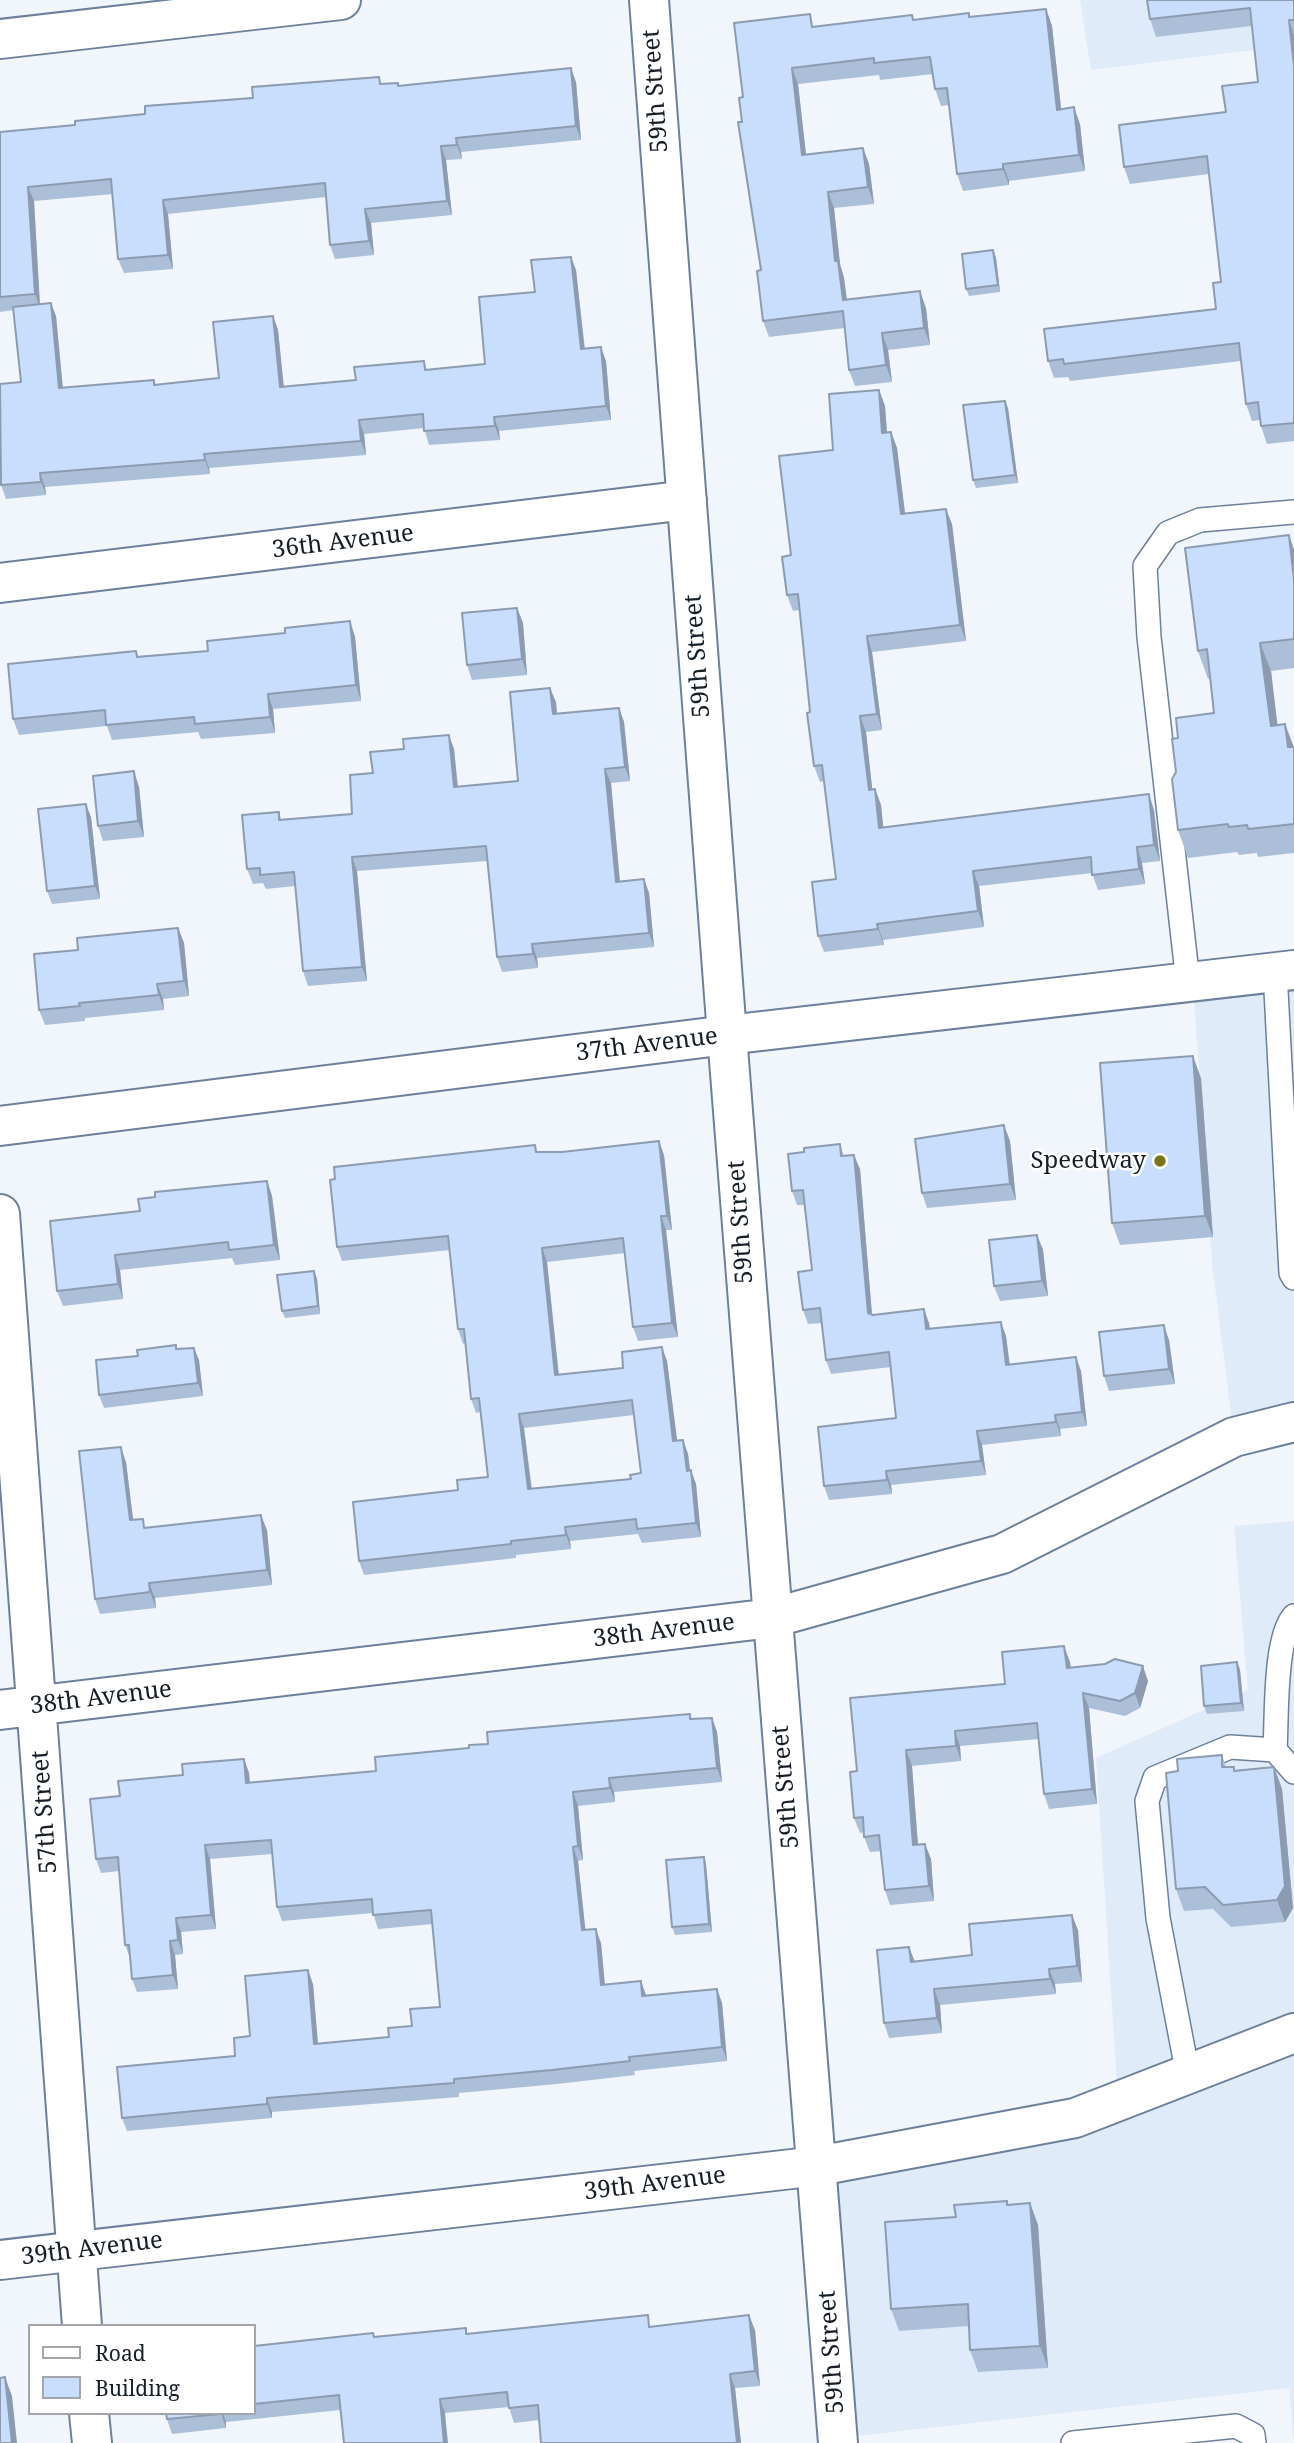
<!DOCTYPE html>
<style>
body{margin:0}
#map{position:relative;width:1294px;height:2443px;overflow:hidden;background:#f1f5fc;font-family:"Noto Serif",serif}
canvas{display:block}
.legend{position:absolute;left:28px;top:2324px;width:228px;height:91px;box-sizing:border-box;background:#fff;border:2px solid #a2a5a9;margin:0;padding:9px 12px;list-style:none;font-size:21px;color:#161e28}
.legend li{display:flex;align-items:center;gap:14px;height:35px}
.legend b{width:35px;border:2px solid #a2a5a9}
</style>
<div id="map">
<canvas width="1294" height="2443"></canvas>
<ul class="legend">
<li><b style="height:9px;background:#fff"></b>Road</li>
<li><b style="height:19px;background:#c8defc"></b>Building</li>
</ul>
</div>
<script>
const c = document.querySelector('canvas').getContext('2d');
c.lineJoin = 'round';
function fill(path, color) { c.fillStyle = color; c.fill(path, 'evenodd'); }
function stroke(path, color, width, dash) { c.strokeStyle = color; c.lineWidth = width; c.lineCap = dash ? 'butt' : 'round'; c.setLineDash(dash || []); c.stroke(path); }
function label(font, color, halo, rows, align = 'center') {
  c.font = font + ' "Noto Serif",serif'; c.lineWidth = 5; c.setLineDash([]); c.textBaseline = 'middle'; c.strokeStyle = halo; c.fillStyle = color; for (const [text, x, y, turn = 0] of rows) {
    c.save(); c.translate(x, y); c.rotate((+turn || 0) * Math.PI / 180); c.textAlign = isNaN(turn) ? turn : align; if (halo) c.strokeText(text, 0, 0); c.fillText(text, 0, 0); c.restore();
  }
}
fill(new Path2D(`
 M1080,0H1294V45L1091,70Z
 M1294,970V1422L1234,1437L1212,1263L1193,981Z
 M1294,1521V2443L1289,2388L838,2438L818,2166L1118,2101L1096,1758L1248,1690L1234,1526Z`), '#e0ebfa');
const service = new Path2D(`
 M1275,972L1291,1273L1294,1278
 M1188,982L1149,637L1145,566L1168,533L1200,520L1294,512
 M1275,1750C1277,1719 1274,1638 1294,1616
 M1188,2075L1158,1918L1147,1801L1155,1778L1230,1747L1275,1750L1294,1772
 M1073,2443L1236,2426L1253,2435L1254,2443`);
const minor = new Path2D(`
 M649,0L727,1035L838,2443
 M0,39L341,0
 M0,583L687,500
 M0,1126L727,1035L1294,970
 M0,1214L82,2326
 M0,1710L772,1618L1002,1554L1234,1437L1294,1422
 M89,2413L92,2443`);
const secondary = new Path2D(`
 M0,2260L818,2166L1075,2118L1294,2033`);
stroke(service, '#6c809b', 26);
stroke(minor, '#6c809b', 42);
stroke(secondary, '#6c809b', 42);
stroke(service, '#fff', 23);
stroke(minor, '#fff', 38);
stroke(secondary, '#fff', 38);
fill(new Path2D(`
 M1294,0V441L1267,444L1261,426L1260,420L1252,421L1246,404L1241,361L1070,381L1068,377L1054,378L1048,361L1216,309L1221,282L1209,174L1130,184L1124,167L1226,112L1258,82L1252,26L1156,37L1150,19Z
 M1046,9L1052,26L1061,109L1080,124L1085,171L1009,181V185L963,191L957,174L949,105L941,106L935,89L933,74L880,80L879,75L798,84L806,155L863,148L869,164L874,204L834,208L840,264L844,278L847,300L926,308L930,345L888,350L892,382L855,386L849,370L845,328L769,337L763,321L761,270L742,122L743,97L815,26L914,20L969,13L970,17Z
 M379,77L381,84L399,86L576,82L581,140L461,152L462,159L446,160L452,215L371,223L374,255L335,259L330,245L326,197L168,214L173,269L124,273L118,259L113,194L34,201L40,304L56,316L63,388L154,380L156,385L219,378L273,316L278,330L284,387L356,380L424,361L427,370L485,364L535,292L571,257L576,270L585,349L606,361L611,420L499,431L500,440L429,445L424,428L364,434L366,455L209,468L210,474L45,487L46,495L6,499L1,485L21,382L14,310L0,312V132L75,125Z
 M993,250L996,258L1000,292L969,296L966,289Z
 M879,390L885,406L887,432H891L897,448L905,513L952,524L966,641L872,652L882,730L866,732L872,789H875L881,805L883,827L1154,810L1160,861L1142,863L1145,884L1098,890L1092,873L979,886L984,927L883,940L884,945L824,952L818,936L836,879L824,781L820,782L814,766L810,712L799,610L793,611L787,595L791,555L833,450Z
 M1008,408L1018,483L976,488L973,480Z
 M1289,535L1294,550V668L1271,671L1277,725L1285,724L1294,747V853L1258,857L1257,853L1239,855L1237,852L1188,858L1178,830L1176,772L1178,738L1214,713L1210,678L1208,679L1198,651Z
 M517,608L523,623L527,675L472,680L467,665Z
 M350,621L355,637L361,701L273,709L275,733L201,739L198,732L112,740L107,726L19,735L13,719L136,651L138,656L208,651L285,633Z
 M556,702L557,714L619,708L624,722L630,781L611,783L620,881L644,879L649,893L654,947L537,958L538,968L502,972L497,957L487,861L357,871L367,981L308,986L303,971L295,886L266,889L263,883L253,884L247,869L279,812L281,819L352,814L373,773L454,749L458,787L518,781Z
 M139,787L144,837L103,841L98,826Z
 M91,817L100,899L52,904L47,891Z
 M178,928L184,943L189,996L163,999L164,1010L85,1018V1021L45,1025L39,1010L78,950Z
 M1201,1078L1213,1237L1120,1245L1112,1223Z
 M1010,1141L1016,1200L927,1208L922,1193Z
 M840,1144L844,1156L860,1169L872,1315L929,1323L930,1329L1006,1336L1010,1364L1081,1371L1087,1426L1060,1429L1061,1436L982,1445L986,1475L891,1485L892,1494L829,1500L824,1486L896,1418L891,1367L831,1374L826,1360L822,1323L808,1324L803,1310L812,1270L804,1205H797L792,1191L804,1152Z
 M537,1152L664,1155L672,1230H666L678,1337L638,1341L633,1327L625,1253L547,1262L559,1375L623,1368L667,1361L677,1441L683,1440L688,1454L690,1470L696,1484L701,1537L642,1543L638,1534L570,1541L571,1549L516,1555V1558L364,1575L359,1561L458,1490L488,1477L480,1412L476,1413L471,1399L465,1343L463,1344L458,1329L450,1250L342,1261L337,1247ZM634,1415L641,1473L631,1479L532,1489L524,1428Z
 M267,1181L272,1196L280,1260L235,1265L232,1258L120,1270L123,1299L63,1306L57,1291L155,1197Z
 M1037,1235L1043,1250L1048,1296L1000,1301L994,1286Z
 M314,1271L317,1279L320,1314L285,1318L282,1311Z
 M1169,1340L1175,1384L1109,1391L1104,1376Z
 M177,1349L199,1360L203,1396L104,1408L99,1395L138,1356Z
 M126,1462L133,1520L146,1528L267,1530L272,1585L155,1598L156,1608L100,1614L95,1599Z
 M1070,1662L1071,1668L1148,1681L1140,1708L1125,1716L1089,1708L1097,1804L1049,1809L1044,1794L1039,1739L960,1746L961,1761L912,1766L918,1845L925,1844L931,1859L934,1901L890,1905L885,1890L881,1851L870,1852L864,1837V1832L860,1833L854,1818L857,1771L1005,1684Z
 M1237,1662L1240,1670L1244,1711L1207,1714L1204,1706Z
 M712,1718L717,1732L722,1782L614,1792L615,1802L578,1806L583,1860L578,1861L585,1930L601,1943L605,1984L646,1995L717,1989L722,2003L727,2061L634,2071L635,2075L557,2084L459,2093V2097L272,2112V2118L127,2131L122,2118L235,2056L250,2036L313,1984L318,2044L389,2037L412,2026L440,2007L433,1924L378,1929L373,1913L282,1921L277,1907L272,1854L210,1859L216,1929L181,1932L183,1954L175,1955L178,1989L137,1992L132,1979L130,1958L125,1945L119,1871L101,1873L96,1859L120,1796L183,1775L244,1759L249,1773L250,1782L376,1771L488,1744Z
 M1222,1755L1226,1767L1235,1770L1274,1767L1282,1789L1293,1908L1285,1922L1231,1927L1213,1909L1184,1911L1176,1889L1178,1771Z
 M704,1857L706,1864L712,1932L675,1935L672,1927Z
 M1078,1930L1082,1982L1055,1984L1056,1994L940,2005L942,2033L889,2038L884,2023L909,1947L914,1961L972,1955Z
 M1030,2203L1038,2225L1048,2368L978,2372L970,2350L969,2326L899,2331L891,2309L956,2217L1009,2204Z
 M651,2326L755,2330L760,2386L735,2388L741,2443H541L539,2420L514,2423L509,2407L445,2413L340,2410L226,2422V2428L172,2434L167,2419L166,2413H254V2346L373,2333L374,2336L468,2334Z`), '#acbfd9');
fill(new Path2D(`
 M1046,9L1052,26L1063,126L1057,110Z
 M1289,20L1294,35V66Z
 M571,68L576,82L581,140L576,126Z
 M792,68L798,84L808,172L802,155Z
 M1074,107L1080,124L1085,171L1079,155Z
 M456,138L461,152L462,159L457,145Z
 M441,146L446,160L452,215L447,201Z
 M863,148L869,164L874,204L868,187Z
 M1003,164L1009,181V185L1003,169Z
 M28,187L34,201L40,308L35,294Z
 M828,192L834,208L840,264L844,278L849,317L843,300L835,261Z
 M163,200L168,214L173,269L168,255Z
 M365,209L371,223L374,255L369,241Z
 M993,250L996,258L1000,292L998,285Z
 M571,257L576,270L586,363L581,349Z
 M920,291L926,308L930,345L924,328Z
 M51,303L56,316L64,402L59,388Z
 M273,316L278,330L285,401L280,387Z
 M882,333L888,350L892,382L886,365Z
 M601,347L606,361L611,420L606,406Z
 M879,390L885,406L888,449L882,433Z
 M1005,401L1008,408L1018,483L1015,475Z
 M494,417L499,431L500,440L495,426Z
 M359,420L364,434L366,455L361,441Z
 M891,432L897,448L907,530L901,514Z
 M204,454L209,468L210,474L205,460Z
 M40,473L45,487L46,495L41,482Z
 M946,509L952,524L966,641L960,625Z
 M1289,535L1294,550V580Z
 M517,608L523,623L527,675L522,659Z
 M350,621L355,637L361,701L356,685Z
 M867,636L872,652L882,730L877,714Z
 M1260,643L1271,671L1281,754L1271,726Z
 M550,688L556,702L558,729L553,714Z
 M268,694L273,709L275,733L270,717Z
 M619,708L624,722L630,781L625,767Z
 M860,716L866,732L874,805L869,790Z
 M1285,724L1294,748L1288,747Z
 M449,735L454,749L459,802L454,787Z
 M605,769L611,783L621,896L616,882Z
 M134,771L139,787L144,837L138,821Z
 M875,789L881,805L885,844L879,828Z
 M1149,794L1154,810L1160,861L1154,845Z
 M86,804L91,817L100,899L95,886Z
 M1137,847L1142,863L1145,884L1139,869Z
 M352,857L357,871L367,981L362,967Z
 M973,871L979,886L984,927L978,911Z
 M644,879L649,893L654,947L649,933Z
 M877,924L883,940L884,945L878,929Z
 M178,928L184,943L189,996L184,981Z
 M532,944L537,958L538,968L533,954Z
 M157,984L163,999L164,1010L159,995Z
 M1193,1056L1201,1078L1213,1237L1205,1216Z
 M1004,1125L1010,1141L1016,1200L1010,1184Z
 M659,1141L664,1155L672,1230L667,1216Z
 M854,1155L860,1169L873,1327L868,1313Z
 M267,1181L272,1196L280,1260L274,1245Z
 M661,1216L666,1230L678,1337L672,1323Z
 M1037,1235L1043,1250L1048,1296L1042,1281Z
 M542,1248L547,1262L560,1389L555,1375Z
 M115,1255L120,1270L123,1299L118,1284Z
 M314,1271L317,1279L320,1314L318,1306Z
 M924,1309L929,1323L931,1344L926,1329Z
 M1001,1322L1006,1336L1011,1379L1006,1365Z
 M1164,1325L1169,1340L1175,1384L1169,1369Z
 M662,1347L667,1361L679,1455L673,1441Z
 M194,1348L199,1360L203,1396L198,1383Z
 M1076,1357L1081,1371L1087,1426L1082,1412Z
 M519,1414L524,1428L533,1503L528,1489Z
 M1055,1415L1060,1429L1061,1436L1056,1422Z
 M977,1431L982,1445L986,1475L981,1461Z
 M683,1440L688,1454L692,1485L687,1471Z
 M121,1447L126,1462L135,1535L130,1520Z
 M691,1470L696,1484L701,1537L696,1523Z
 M886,1471L891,1485L892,1494L887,1480Z
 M261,1515L267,1530L272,1585L267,1570Z
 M565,1527L570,1541L571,1549L566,1535Z
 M149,1583L155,1598L156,1608L150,1592Z
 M1064,1646L1070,1662L1072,1683L1067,1668Z
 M1237,1662L1240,1670L1244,1711L1241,1703Z
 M1143,1666L1148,1681L1140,1708L1135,1693Z
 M1083,1693L1089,1708L1097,1804L1092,1789Z
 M712,1718L717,1732L722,1782L717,1768Z
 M955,1731L960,1746L961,1761L956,1746Z
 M906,1750L912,1766L919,1860L913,1845Z
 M244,1759L249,1773L251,1797L246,1783Z
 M1274,1767L1282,1789L1293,1908L1285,1922L1277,1900Z
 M609,1778L614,1792L615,1802L610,1788Z
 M573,1792L578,1806L583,1860L578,1846Z
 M925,1844L931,1859L934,1901L929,1886Z
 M205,1845L210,1859L216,1929L211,1915Z
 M573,1847L578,1861L587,1944L582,1930Z
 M704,1857L706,1864L712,1932L709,1924Z
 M1072,1915L1078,1930L1082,1982L1077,1966Z
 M176,1918L181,1932L183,1954L178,1940Z
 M596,1929L601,1943L606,1999L601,1985Z
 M170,1941L175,1955L178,1989L173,1975Z
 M909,1947L915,1962H911Z
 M1049,1969L1055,1984L1056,1994L1050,1979Z
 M308,1970L313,1984L319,2058L314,2044Z
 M641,1981L646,1995L642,1996Z
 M717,1989L722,2003L727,2061L722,2047Z
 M934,1989L940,2005L942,2033L937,2018Z
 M267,2098L272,2112V2118L267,2104Z
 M1030,2203L1038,2225L1048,2368L1040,2346Z
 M749,2315L755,2330L760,2386L755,2371Z
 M730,2374L735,2388L741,2443H737Z
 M5,2377L12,2396L17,2443H12Z
 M440,2399L445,2413L448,2443H444Z
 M221,2413H223L226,2422V2428Z`), '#8c9bb0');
const building = new Path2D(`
 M1147,0H1294V20H1289L1294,66V423L1261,426L1258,402L1246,404L1239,343L1064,364L1063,359L1048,361L1044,329L1216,309L1213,283L1221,282L1207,156L1124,167L1119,125L1226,112L1222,86L1258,82L1250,8L1150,19Z
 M1046,9L1057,110L1074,107L1079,155L1003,164V169L957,174L947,88L935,89L930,57L874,63V58L792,68L802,155L863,148L868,187L828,192L835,261H838L843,300L920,291L924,328L882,333L886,365L849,370L843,311L763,321L757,271L761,270L738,122H742L739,98L743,97L734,23L810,14L812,27L912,15L913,20L969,13V17Z
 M571,68L576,126L456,138L457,145L441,146L447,201L365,209L369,241L330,245L325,183L163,200L168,255L118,259L111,179L28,187L35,294L0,297V132L75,125V121L145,114V106L253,98L252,87L379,77L380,84L398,83V86Z
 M993,250L998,285L966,289L962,254Z
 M571,257L581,349L601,347L606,406L494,417L495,426L424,431L423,414L359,420L361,441L204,454L205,460L40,473L41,482L1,485L0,384L21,382L13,307L51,303L59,388L154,380V385L219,378L213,322L273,316L280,387L356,380L354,367L424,361L425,370L485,364L479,297L535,292L531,260Z
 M879,390L882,433L891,432L901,514L946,509L960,625L867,636L877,714L860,716L869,790L875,789L879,828L1149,794L1154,845L1137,847L1139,869L1092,875L1091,857L973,871L978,911L877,924L878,929L818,936L812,882L836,879L822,765L814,766L807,713L810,712L798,594L787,595L782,557L791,555L779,456L833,450L829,394Z
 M1005,401L1015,475L973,480L963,405Z
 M1289,535L1294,580V639L1260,643L1271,726L1285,724L1288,747H1294V824L1248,829L1247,825L1229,827L1228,824L1178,830L1172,779L1176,772L1172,739L1178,738L1176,718L1214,713L1207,649L1198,651L1185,548Z
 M517,608L522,659L467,665L462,613Z
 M350,621L356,685L268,694L270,717L195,724L194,717L106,725L105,710L13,719L8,664L136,651L137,657L208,651L207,641L285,633V628Z
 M550,688L553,714L619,708L625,767L605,769L616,882L644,879L649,933L532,944L533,954L497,957L486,846L352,857L362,967L303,971L294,872L260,875V868L247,869L242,815L279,812V820L352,814L350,775L373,773L370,752L404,749L403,739L449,735L454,787L518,781L510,692Z
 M134,771L138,821L98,826L93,776Z
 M86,804L95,886L47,891L38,809Z
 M178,928L184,981L157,984L159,995L79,1003L80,1006L39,1010L34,954L78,950L77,938Z
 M1193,1056L1205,1216L1112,1223L1100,1063Z
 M1004,1125L1010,1184L922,1193L915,1139Z
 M659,1141L667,1216H661L672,1323L633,1327L623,1238L542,1248L555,1375L623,1368L622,1352L662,1347L673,1441L683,1440L687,1471L691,1470L696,1523L637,1529L636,1519L565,1527L566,1535L511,1541V1544L359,1561L353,1502L458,1490L457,1480L488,1477L479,1398L471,1399L464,1329H458L448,1236L337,1247L330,1180L335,1179L334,1167L535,1145L536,1152H562ZM632,1400L641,1473L630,1475L631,1479L528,1489L519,1414Z
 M840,1144L841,1156L854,1155L868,1313L873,1315L924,1309L926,1329L1001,1322L1006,1365L1076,1357L1082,1412L1055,1415L1056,1422L977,1431L981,1461L886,1471L887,1480L824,1486L818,1427L896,1418L889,1352L826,1360L820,1308L803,1310L798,1272L812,1270L803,1190L792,1191L788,1154L804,1152V1148Z
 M267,1181L274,1245L229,1250L228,1242L115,1255L118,1284L57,1291L50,1221L140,1211L138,1199L155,1197V1192Z
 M1037,1235L1042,1281L994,1286L989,1240Z
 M314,1271L318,1306L282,1311L277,1275Z
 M1164,1325L1169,1369L1104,1376L1099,1332Z
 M176,1345V1349L194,1348L198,1383L99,1395L96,1360L138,1356L137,1350Z
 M121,1447L130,1520L143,1519L144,1528L261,1515L267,1570L149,1583L150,1592L95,1599L79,1451Z
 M1064,1646L1067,1668L1105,1664L1115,1659L1143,1666L1135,1693L1120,1701L1083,1693L1092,1789L1044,1794L1037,1723L955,1731L956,1746L906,1750L913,1845L925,1844L929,1886L885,1890L879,1835L864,1837L863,1817L854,1818L850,1772L857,1771L850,1698L1005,1684L1002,1652Z
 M1237,1662L1241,1703L1204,1706L1201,1666Z
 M690,1714V1719L712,1718L717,1768L609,1778L610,1788L573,1792L578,1846L573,1847L582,1930L596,1929L601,1985L641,1981L642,1996L717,1989L722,2047L629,2057L630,2061L552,2070L454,2079V2083L267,2098V2104L122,2118L117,2067L235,2056L234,2038L250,2036L245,1976L308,1970L314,2044L389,2037L388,2028L412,2026L410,2009L440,2007L431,1910L373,1915L372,1899L277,1907L271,1840L205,1845L211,1915L176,1918L178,1940L170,1941L173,1975L132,1979L129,1945H125L118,1857L96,1859L90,1799L120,1796L118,1781L183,1775L182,1764L244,1759L246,1783L376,1771L375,1757L469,1748V1745L488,1744L487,1732Z
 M1222,1755V1767H1234V1771L1274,1767L1285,1886L1277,1900L1223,1905L1205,1887L1176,1889L1166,1773L1178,1771L1177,1759Z
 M704,1857L709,1924L672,1927L666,1860Z
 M1072,1915L1077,1966L1049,1969L1050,1979L934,1989L937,2018L884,2023L877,1950L909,1947L911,1962L972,1955L969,1924Z
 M1007,2201V2205L1030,2203L1040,2346L970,2350L968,2304L891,2309L885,2222L956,2217L954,2205Z
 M648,2315L649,2327L749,2315L755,2371L730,2374L737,2443H541L538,2405L509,2408L507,2392L440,2399L444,2443H344L339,2395L254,2404V2346L373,2333L374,2337L466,2328V2334Z
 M5,2377L12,2443H0V2378Z
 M166,2413H221V2414L167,2419Z`);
fill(building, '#c8defc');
stroke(building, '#8c9bb0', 2);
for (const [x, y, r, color] of [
 [1160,1161,7,"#7a7518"]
]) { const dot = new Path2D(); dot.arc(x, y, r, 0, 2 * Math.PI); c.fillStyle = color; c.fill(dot); stroke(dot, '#fff', 2.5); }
label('24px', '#161e28', '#fff', [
 ["59th Street",656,91,-94],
 ["36th Avenue",343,542,-7],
 ["59th Street",698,656,-94],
 ["37th Avenue",647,1045,-7],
 ["59th Street",741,1222,-94],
 ["38th Avenue",664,1631,-7],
 ["38th Avenue",101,1698,-7],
 ["59th Street",786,1787,-95],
 ["57th Street",45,1812,-94],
 ["39th Avenue",655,2184,-7],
 ["39th Avenue",92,2249,-7],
 ["59th Street",832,2352,-94]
]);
label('24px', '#161e28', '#fff', [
 ["Speedway",1146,1161]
], 'right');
</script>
